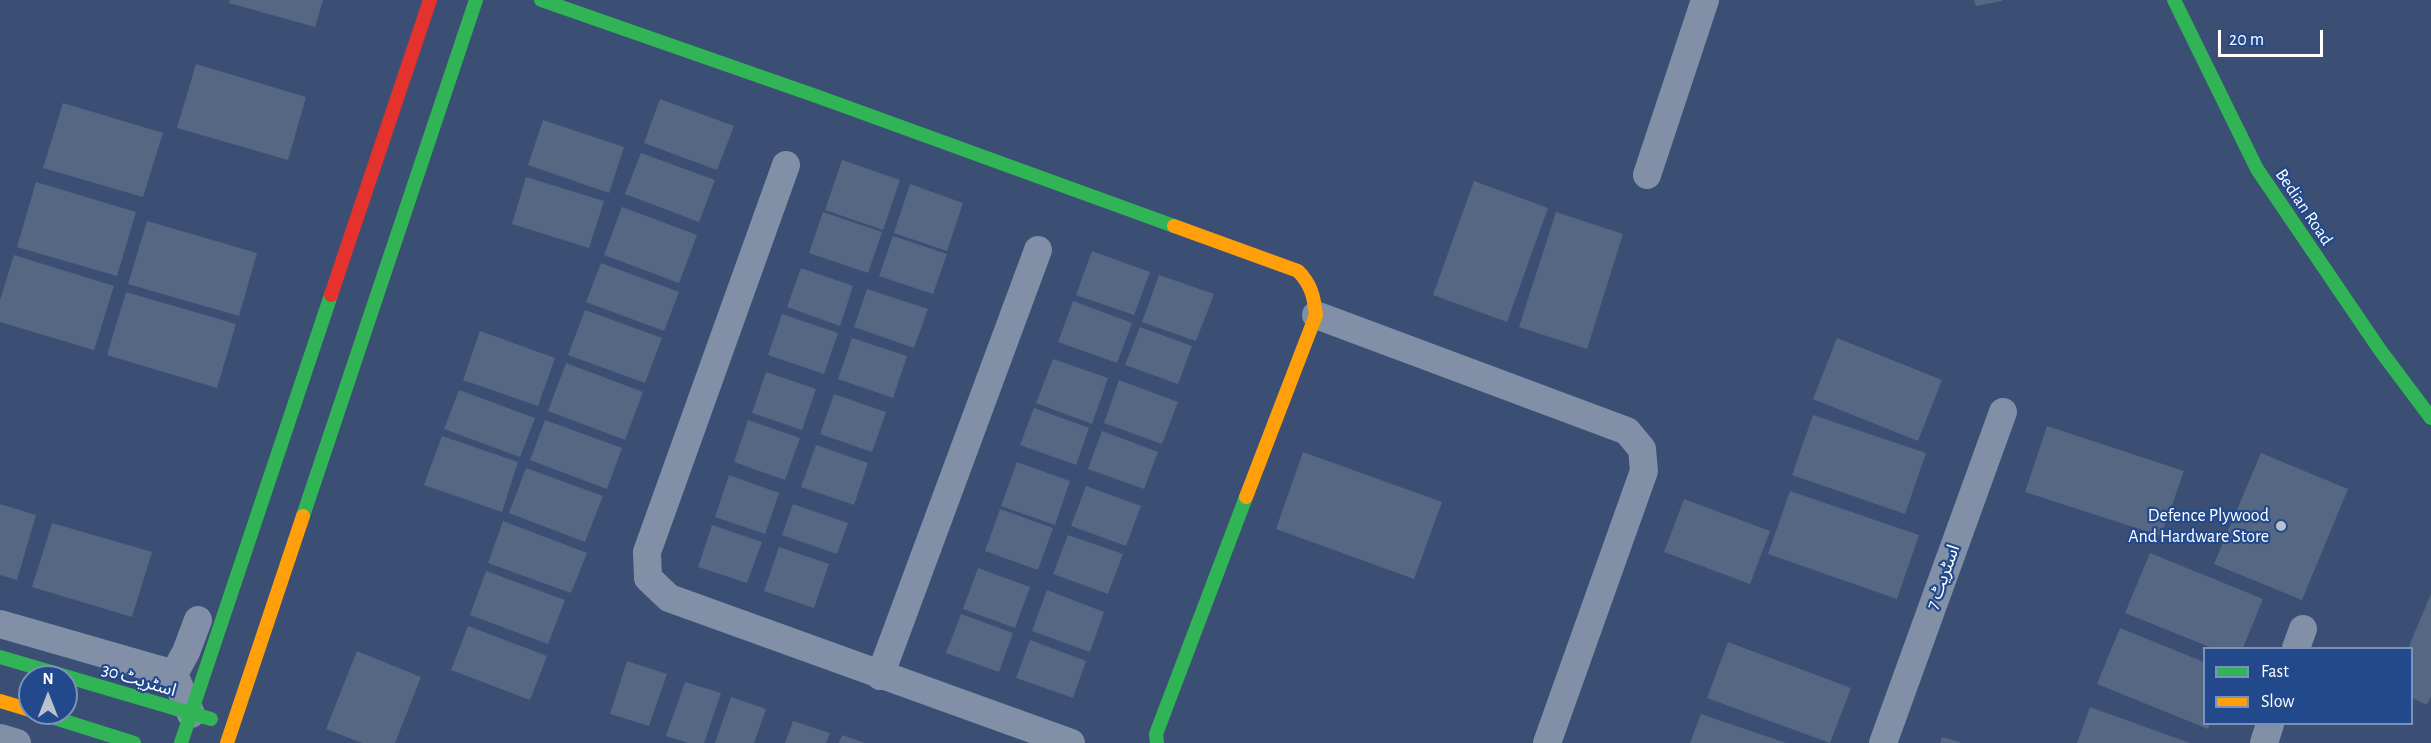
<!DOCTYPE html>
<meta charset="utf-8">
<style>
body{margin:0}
#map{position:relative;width:2431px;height:743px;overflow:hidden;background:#3a4f73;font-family:"Alegreya Sans",sans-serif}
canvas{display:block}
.legend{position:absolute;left:2203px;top:647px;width:210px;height:78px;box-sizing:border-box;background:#22498b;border:2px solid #7a92b9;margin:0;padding:8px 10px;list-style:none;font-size:18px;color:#fff}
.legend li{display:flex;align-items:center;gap:12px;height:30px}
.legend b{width:30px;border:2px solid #7a92b9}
.north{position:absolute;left:18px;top:665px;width:60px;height:60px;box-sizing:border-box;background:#22498b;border:2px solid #7a92b9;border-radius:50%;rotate:0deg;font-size:16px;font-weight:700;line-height:24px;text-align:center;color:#fff}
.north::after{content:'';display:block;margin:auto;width:21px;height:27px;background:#bac1ce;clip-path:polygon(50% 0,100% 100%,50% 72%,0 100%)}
.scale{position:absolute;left:2218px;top:30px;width:105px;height:27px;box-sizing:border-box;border:3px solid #fff;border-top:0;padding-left:8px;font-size:18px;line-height:21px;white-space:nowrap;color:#fff;-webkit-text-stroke:4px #22498b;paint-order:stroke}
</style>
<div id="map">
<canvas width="2431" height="743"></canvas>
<ul class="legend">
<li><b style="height:8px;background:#30b455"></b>Fast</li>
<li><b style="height:8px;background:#ff9f0a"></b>Slow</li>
</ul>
<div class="north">N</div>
<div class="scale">20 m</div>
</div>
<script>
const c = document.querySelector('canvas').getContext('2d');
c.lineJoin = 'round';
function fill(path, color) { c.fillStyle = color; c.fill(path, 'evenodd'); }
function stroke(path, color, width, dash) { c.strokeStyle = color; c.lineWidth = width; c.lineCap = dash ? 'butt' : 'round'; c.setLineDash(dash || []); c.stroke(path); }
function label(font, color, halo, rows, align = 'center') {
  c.font = font + ' "Alegreya Sans","Noto Sans Arabic",sans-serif'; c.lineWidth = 4.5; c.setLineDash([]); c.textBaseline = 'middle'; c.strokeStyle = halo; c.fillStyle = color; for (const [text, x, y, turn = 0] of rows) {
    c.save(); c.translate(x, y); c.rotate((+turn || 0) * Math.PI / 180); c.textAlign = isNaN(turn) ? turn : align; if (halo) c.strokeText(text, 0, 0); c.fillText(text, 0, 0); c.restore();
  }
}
fill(new Path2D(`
 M230,0H323L315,27L229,3Z
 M1974,0H2002V1L1976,6Z
 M196,64L306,97L288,160L177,128Z
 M660,99L734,126L717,170L644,143Z
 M63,103L163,133L143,197L43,168Z
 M543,120L624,147L609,193L528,165Z
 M641,153L715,180L699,222L625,194Z
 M842,160L900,180L883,230L825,210Z
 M526,177L604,201L589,248L512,224Z
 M1474,181L1548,208L1507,322L1433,295Z
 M36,182L136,212L117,276L17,247Z
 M910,184L963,203L947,251L894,233Z
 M622,207L697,235L679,283L604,255Z
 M823,212L882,232L868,273L809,253Z
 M1556,212L1623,234L1587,349L1519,327Z
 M147,221L257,253L239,316L128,284Z
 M893,236L947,254L933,294L879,276Z
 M1092,251L1150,272L1134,315L1076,295Z
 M14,255L114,286L94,350L0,322V300Z
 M601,263L679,292L664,331L586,302Z
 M801,268L853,286L840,326L787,307Z
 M1159,275L1214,294L1196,341L1142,322Z
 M867,289L928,309L914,348L854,327Z
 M126,292L236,324L217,388L107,355Z
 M1073,301L1132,323L1117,363L1058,342Z
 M585,310L662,338L645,383L568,355Z
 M782,314L838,333L824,374L768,355Z
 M1140,327L1192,346L1178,384L1125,365Z
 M480,331L555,358L538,406L463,380Z
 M852,338L907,356L893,398L838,379Z
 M1837,338L1942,380L1918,441L1813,399Z
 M1053,359L1108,378L1092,424L1036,403Z
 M566,363L643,392L625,440L548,411Z
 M766,372L816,389L802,430L752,413Z
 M1119,380L1178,402L1162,444L1104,423Z
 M459,390L535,418L520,457L444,429Z
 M834,394L886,412L872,452L820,434Z
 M1034,408L1089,428L1076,465L1020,445Z
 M1813,415L1926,453L1905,514L1792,475Z
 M545,420L622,448L607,489L530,460Z
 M748,420L800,438L785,480L734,462Z
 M2047,426L2184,471L2161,536L2025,492Z
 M1102,431L1158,452L1144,489L1088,469Z
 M442,436L518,462L502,512L424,485Z
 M816,445L868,463L854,505L801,487Z
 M1303,452L1442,502L1414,579L1276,529Z
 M2261,453L2348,489L2302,600L2214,564Z
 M1017,462L1070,481L1055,525L1001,506Z
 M526,468L603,496L585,542L509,513Z
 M729,475L779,493L765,534L715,517Z
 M1086,486L1141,506L1126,546L1071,526Z
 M1790,491L1919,535L1897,599L1768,554Z
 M1684,499L1770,531L1750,584L1664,552Z
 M0,504L36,515L17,580L0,575Z
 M793,504L848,523L837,554L782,535Z
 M1000,509L1053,528L1038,570L985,551Z
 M503,521L587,553L571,593L488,563Z
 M52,523L152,552L132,617L32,587Z
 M712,525L762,542L747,583L698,567Z
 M1068,535L1123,554L1108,594L1053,574Z
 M779,547L829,564L814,608L764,591Z
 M2150,553L2263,599L2243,648H2212L2125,613Z
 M978,568L1030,587L1015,628L963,609Z
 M486,571L565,600L548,644L470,615Z
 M1047,590L1104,612L1090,652L1032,631Z
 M2431,594V696L2427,705L2412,698V648H2408Z
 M961,614L1013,633L999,672L946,653Z
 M468,626L547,656L530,700L451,670Z
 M2120,628L2204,662V724H2210L2208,729L2097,684Z
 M1030,640L1086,661L1073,698L1016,678Z
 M1728,642L1851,688L1830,743L1707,698Z
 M357,651L421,677L395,743H362L326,729Z
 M627,661L667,674L649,726L610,714Z
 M685,682L721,693L704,743H688L666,736Z
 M731,697L766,709L754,743H715Z
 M2090,707L2190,743H2077Z
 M1701,714L1786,743H1690Z
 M793,721L830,733L826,743H785Z
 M842,735L865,743H839Z
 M1942,737L1960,742V743H1940Z`), '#566784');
stroke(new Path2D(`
 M786,165L647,552L648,578L669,598L1071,743
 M1647,175L1705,0
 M1316,315L1627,431L1642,449L1644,471L1547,743
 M0,624L174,674L191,714
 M2296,648L2303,629
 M174,674L186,652L198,620
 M880,676L1038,250
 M0,738L17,743
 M1883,743L2003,412
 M2264,743L2270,724`), '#8190a7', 28);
stroke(new Path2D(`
 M541,0L819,97L1174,226
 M2174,0L2257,169L2380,350L2431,418
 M303,516L476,0
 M0,657L211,719
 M39,713L134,743
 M181,743L331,295
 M1157,743L1156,734L1246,497`), '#30b455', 14);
stroke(new Path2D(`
 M1174,226L1298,271C1311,284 1314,297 1316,315L1246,497
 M0,701L30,710
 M227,743L303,516`), '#ff9f0a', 14);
stroke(new Path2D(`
 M331,295L430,0`), '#e5322d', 14);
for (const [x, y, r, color] of [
 [2281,526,6,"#bac1ce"]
]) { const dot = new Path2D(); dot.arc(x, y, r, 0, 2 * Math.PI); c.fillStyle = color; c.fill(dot); stroke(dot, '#22498b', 2); }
label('18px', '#fff', '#22498b', [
 ["Bedian Road",2304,207,56],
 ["اسٹریٹ 7",1943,577,-70],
 ["اسٹریٹ 30",139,680,17]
]);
label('18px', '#fff', '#22498b', [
 ["Defence Plywood",2269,516],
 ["And Hardware Store",2269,537]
], 'right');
</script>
